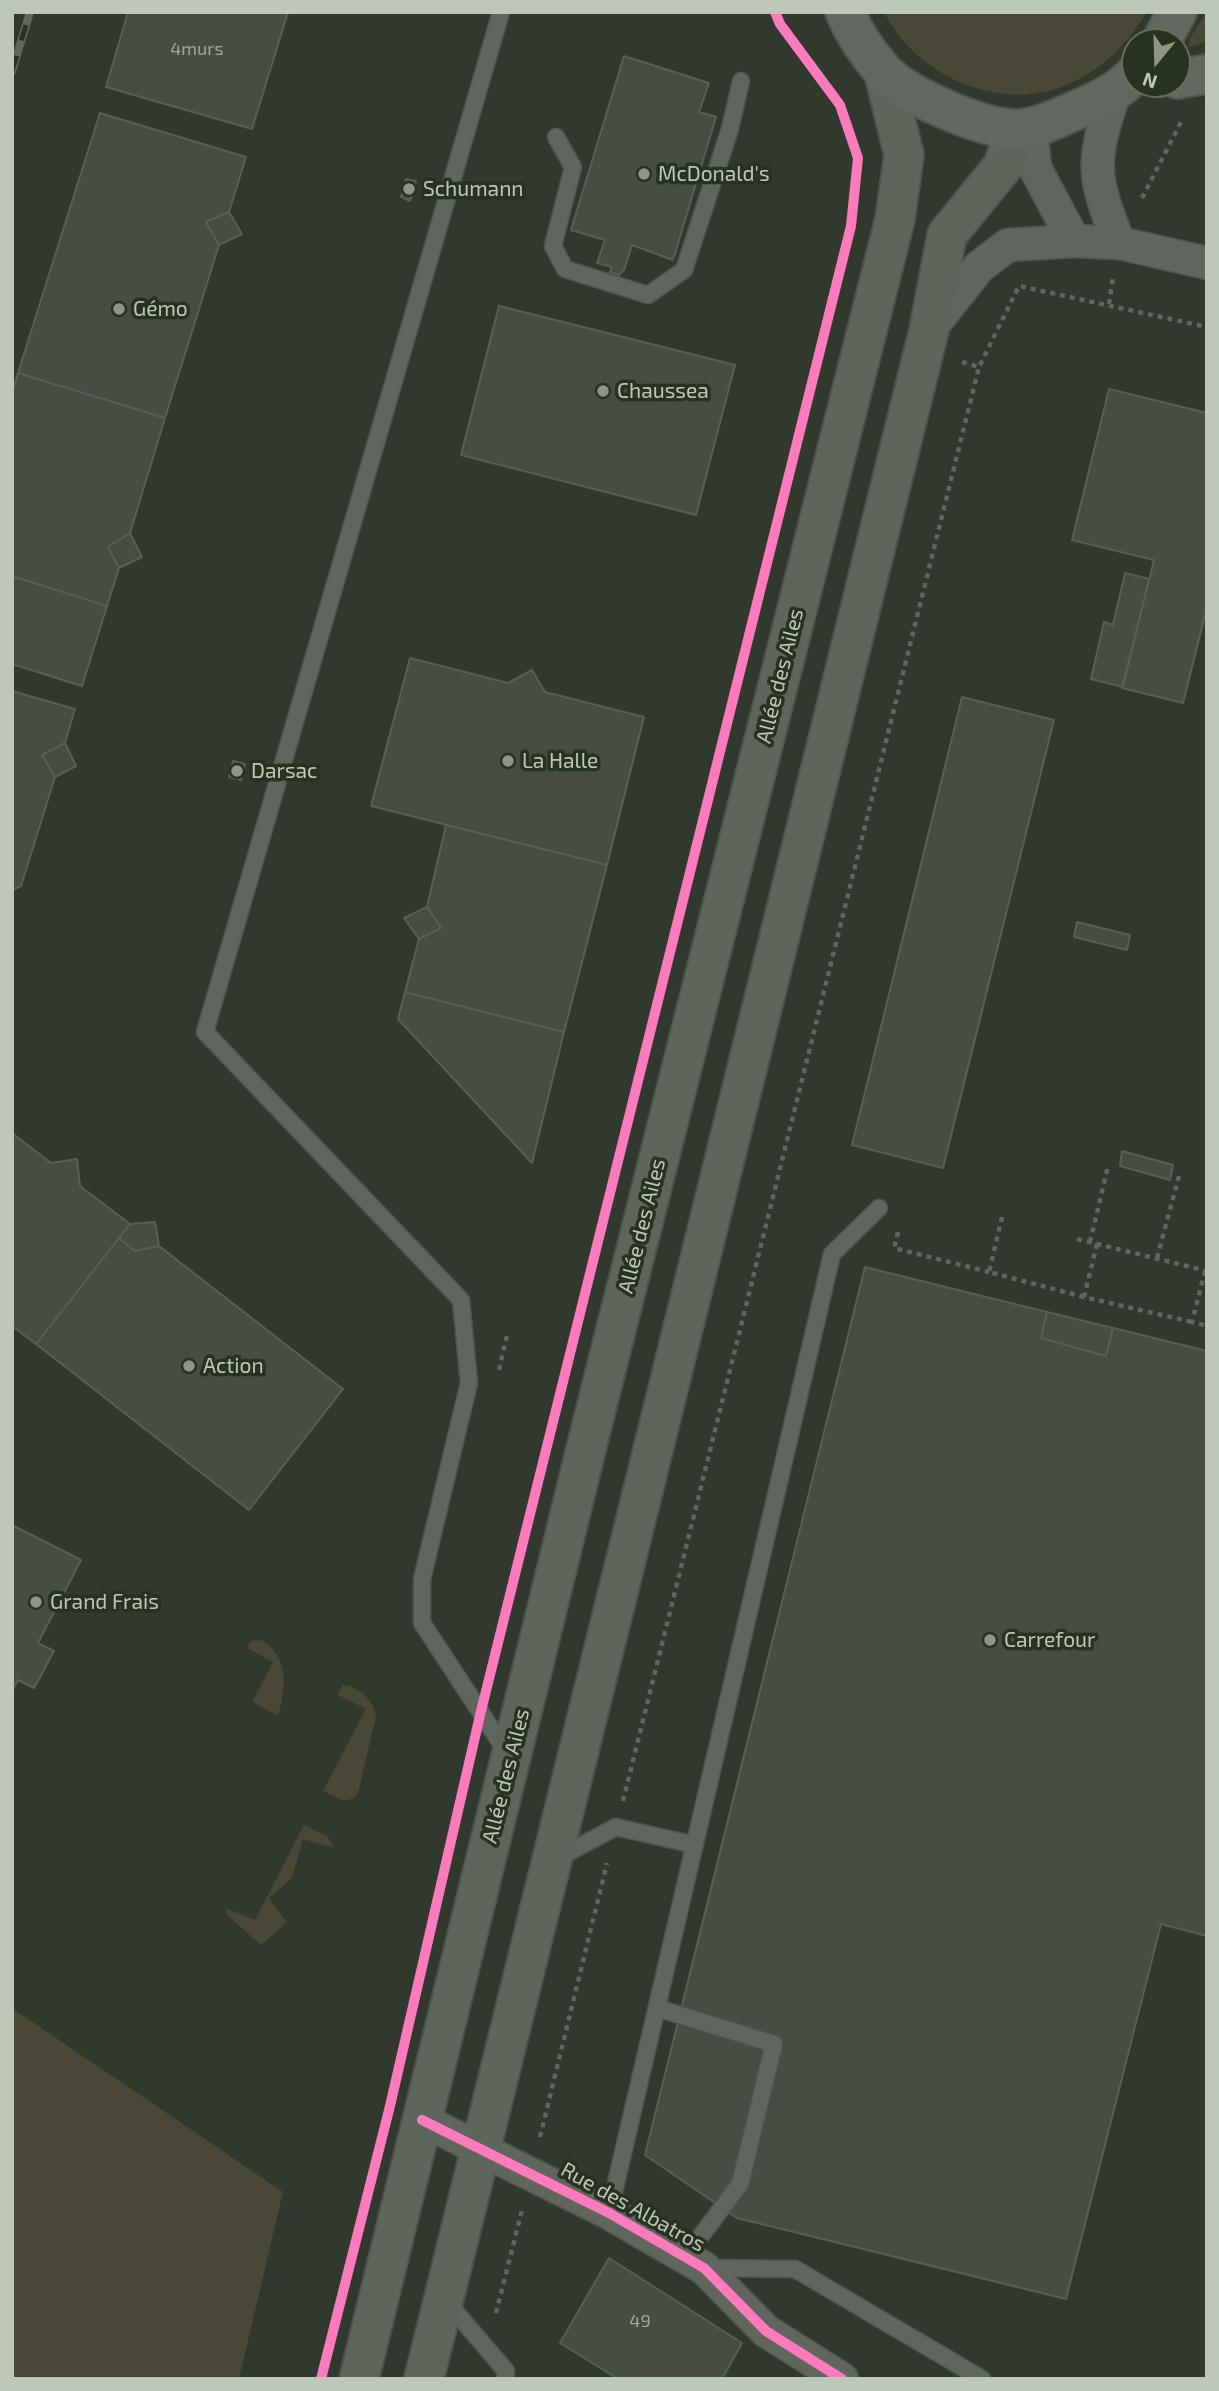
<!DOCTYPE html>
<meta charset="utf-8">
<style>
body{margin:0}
#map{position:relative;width:1219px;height:2391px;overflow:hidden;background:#31382d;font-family:"Exo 2",sans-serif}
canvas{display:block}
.frame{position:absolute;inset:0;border:14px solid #bec8b8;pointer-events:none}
.north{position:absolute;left:1121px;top:28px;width:70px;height:70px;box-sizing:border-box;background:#273221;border:2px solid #636e5d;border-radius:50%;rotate:199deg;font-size:19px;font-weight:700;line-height:28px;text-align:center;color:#bec8b8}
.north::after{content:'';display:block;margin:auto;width:24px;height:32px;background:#8d9687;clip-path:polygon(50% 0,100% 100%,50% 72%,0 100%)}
</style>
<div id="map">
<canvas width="1219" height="2391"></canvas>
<div class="frame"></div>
<div class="north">N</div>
</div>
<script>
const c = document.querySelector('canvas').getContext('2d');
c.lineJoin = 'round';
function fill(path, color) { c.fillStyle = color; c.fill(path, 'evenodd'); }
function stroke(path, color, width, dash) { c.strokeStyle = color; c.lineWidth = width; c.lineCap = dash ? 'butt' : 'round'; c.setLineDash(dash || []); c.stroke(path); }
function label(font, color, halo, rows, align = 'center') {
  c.font = font + ' "Exo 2",sans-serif'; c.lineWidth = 7; c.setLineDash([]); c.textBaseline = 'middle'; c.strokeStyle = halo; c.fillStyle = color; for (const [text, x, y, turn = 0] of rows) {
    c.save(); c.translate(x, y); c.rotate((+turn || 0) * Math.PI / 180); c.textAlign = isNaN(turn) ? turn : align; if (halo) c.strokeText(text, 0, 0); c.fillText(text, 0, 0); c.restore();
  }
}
fill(new Path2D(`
 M884,12H1147C1127,44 1103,69 1069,84C1002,114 916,77 884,12Z
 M1207,12V42L1188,47L1190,38Z
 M261,1640C290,1656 286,1690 278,1716L252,1702L273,1662L247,1648L251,1641Z
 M342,1685C358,1685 374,1701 376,1716L358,1793L354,1798L344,1801L323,1791L366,1709L338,1695Z
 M304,1825L328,1837L334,1848L303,1839L292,1878L269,1898L287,1922L261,1945L226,1914V1908L255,1920Z
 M12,2008L283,2192L239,2379H12Z`), '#494837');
const building = new Path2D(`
 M128,12H288L252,129L106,87Z
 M624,56L709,83L699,112L716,117L673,260L632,245L624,270L619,275L610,272L612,267L597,263L605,240L571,230Z
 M100,113L246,157L229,212L206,222L219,245L165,418L18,373Z
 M406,179L416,181L410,201L401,197Z
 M229,212L242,234L219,245L206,222Z
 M499,306L735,365L696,515L461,455Z
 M18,373L165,418L130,533L108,547L119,568L107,606L12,576V393Z
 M1109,389L1207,413V607L1183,703L1122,688L1154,560L1072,540Z
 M130,533L142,557L119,568L108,547Z
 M1125,573L1149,579L1123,687L1091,679L1104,622L1113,625Z
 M12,576L107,606L82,686L12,664Z
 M410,658L508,683L532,670L545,692L644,717L607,865L371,806Z
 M12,691L75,709L65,743L42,755L55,777L21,886L12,890Z
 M962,697L1054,720L943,1168L852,1145Z
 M65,743L76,766L55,777L42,755Z
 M233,761L245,764L241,780L229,777Z
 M446,825L607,865L564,1032L405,992L419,939L441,928L427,907Z
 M427,907L441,928L419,939L404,918Z
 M1077,922L1130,935L1127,950L1074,937Z
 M405,992L564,1032L532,1163L398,1019Z
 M12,1133L51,1163L77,1159L80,1186L130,1224L36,1344L12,1326Z
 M1122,1151L1173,1165L1170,1180L1120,1166Z
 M155,1222L159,1246L135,1251L119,1238L130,1224Z
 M119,1238L135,1251L159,1246L343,1389L249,1510L36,1344Z
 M865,1267L1047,1312L1041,1338L1106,1356L1113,1328L1207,1351V1936L1161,1924L1066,2299L737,2218L645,2155Z
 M1047,1312L1113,1328L1106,1356L1041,1338Z
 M12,1525L81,1560L38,1643L54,1651L39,1679L34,1688L18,1680L12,1691Z
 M609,2258L742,2343L722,2379H618L560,2343Z`);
fill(building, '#484d44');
stroke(building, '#595f55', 2);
const service = new Path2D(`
 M501,12L205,1032L461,1300L469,1383L422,1579V1623L506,1751
 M556,137L573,167L553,246L565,269L648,295L684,270L730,129L741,81
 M556,1859L616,1827L695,1845
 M657,2008L774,2044L740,2184L685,2257
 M609,2213L832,1254L879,1208
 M707,2268L795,2269L982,2379
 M447,2302L506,2371L505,2379`);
const minor = new Path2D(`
 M1114,94C1091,163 1092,175 1119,243
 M1031,126L1035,168L1074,241
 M929,330L979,267L1008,245L1074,241L1119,243L1207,263
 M422,2120L609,2213L704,2268L766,2331L842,2379`);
const secondary = new Path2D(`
 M359,2379L587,1445L895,219L904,155L884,73
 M424,2379L929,330L947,235L1003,166L1016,129`);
const primary = new Path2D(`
 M845,12C854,33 868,54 883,71C906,96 980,128 1015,129C1038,129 1060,117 1081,108C1103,99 1118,91 1135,74
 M1161,42L1177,12
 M1177,79L1207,74`);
stroke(service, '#4f544c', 19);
stroke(minor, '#4f544c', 35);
stroke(secondary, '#4f544c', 42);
stroke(primary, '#4e554b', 42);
stroke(new Path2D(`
 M1142,198L1183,118
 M1109,304L1113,277
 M962,362L979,367L1019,286L1207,327
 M1002,1217L989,1272L1084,1297
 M898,1232L894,1248L989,1272
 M1077,1239L1207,1271
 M1090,1242L1108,1166
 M1097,1244L1084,1297L1192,1322
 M1157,1258L1179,1176
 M1205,1271L1192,1322L1207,1326
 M499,1370L507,1335
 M623,1801L979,367
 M540,2137L607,1863
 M496,2313L522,2210`), '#61665e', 4.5, [5, 5]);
stroke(service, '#60665d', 16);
stroke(minor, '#60665d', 32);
stroke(secondary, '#5e655b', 38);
stroke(primary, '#62685f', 38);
const rail = new Path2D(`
 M12,71L30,12`);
stroke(rail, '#61675e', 8);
stroke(rail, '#273221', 5, [16]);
stroke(new Path2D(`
 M422,2120L609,2213L704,2268L766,2331L842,2379
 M321,2379L390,2106L481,1711L851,226L858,158L840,105L780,24L775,12`), '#fd7abc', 10);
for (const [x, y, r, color] of [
 [644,174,7,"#8d9687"],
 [409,189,7,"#8d9687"],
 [119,309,7,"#8d9687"],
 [603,391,7,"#8d9687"],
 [508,761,7,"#8d9687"],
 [237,771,7,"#8d9687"],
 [189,1366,7,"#8d9687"],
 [36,1602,7,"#8d9687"],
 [990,1640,7,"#8d9687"]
]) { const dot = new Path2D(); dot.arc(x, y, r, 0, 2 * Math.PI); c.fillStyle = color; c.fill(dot); stroke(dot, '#273221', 2.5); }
label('18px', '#a0a99b', null, [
 ["4murs",197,49],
 ["49",640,2321]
]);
label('21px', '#bec8b8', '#273221', [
 ["McDonald's",658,174],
 ["Schumann",423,189],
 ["Gémo",133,309],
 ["Chaussea",617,391],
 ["La Halle",522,761],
 ["Darsac",251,771],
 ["Action",203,1366],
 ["Grand Frais",50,1602],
 ["Carrefour",1004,1640]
], 'left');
label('21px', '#bec8b8', '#273221', [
 ["Allée des Ailes",780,676,-76],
 ["Allée des Ailes",642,1226,-76],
 ["Allée des Ailes",506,1776,-76],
 ["Rue des Albatros",633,2207,29]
]);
</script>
